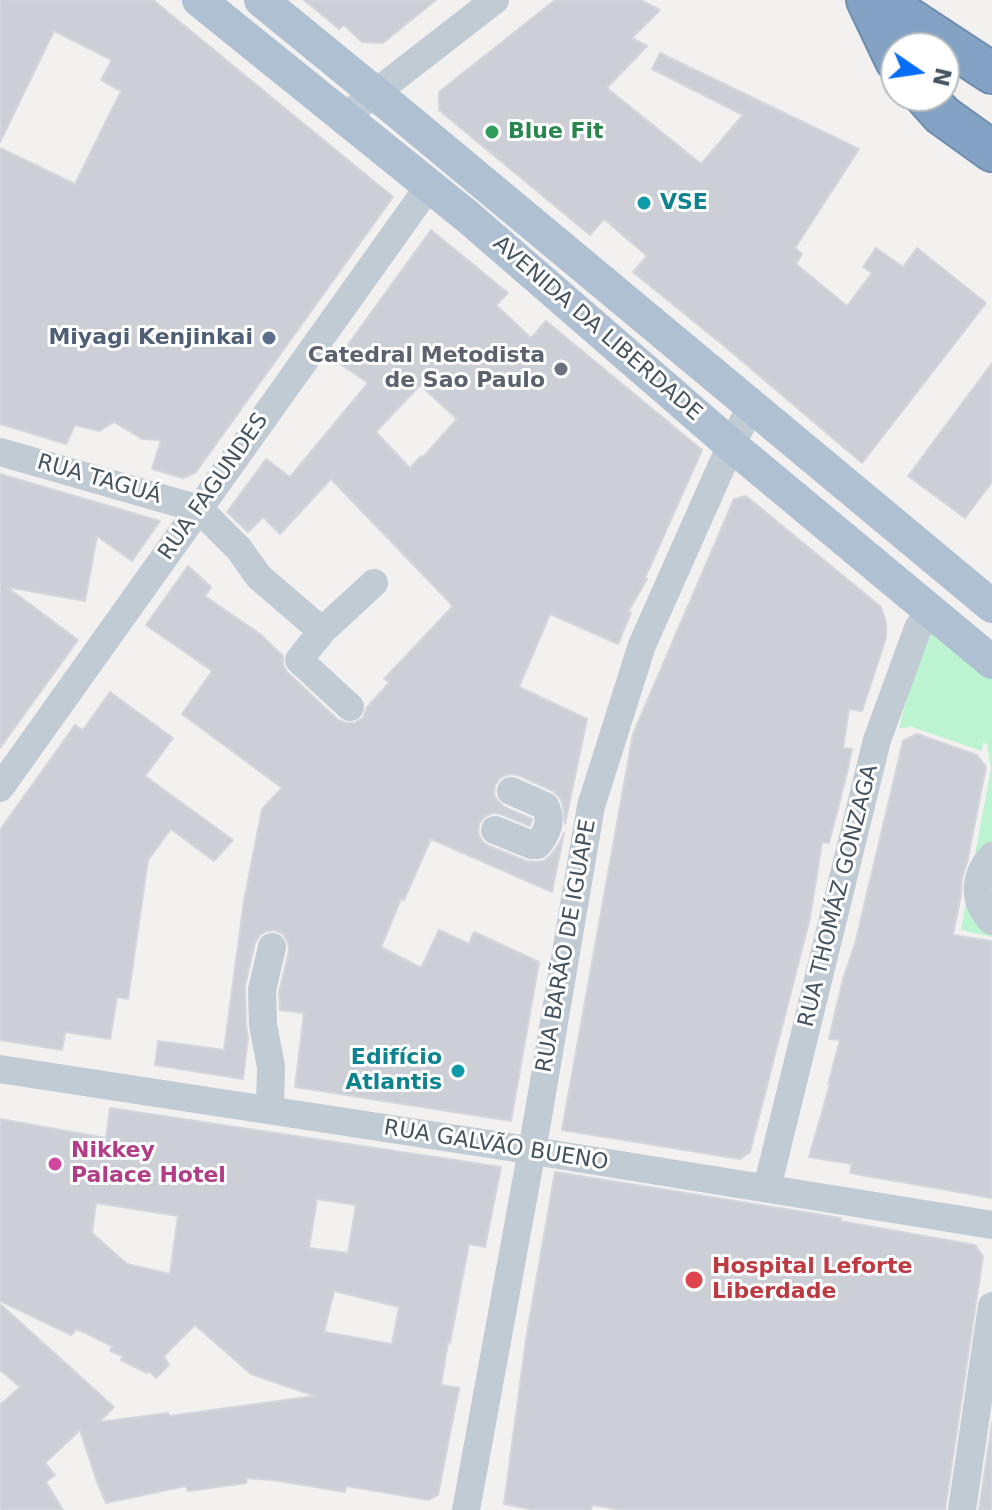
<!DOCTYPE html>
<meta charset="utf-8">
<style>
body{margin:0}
#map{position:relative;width:992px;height:1510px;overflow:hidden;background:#f3f0f0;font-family:"DejaVu Sans",sans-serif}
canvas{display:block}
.north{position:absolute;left:880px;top:32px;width:80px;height:80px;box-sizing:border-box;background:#fff;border:2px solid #b5bbbf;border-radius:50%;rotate:103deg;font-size:22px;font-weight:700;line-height:32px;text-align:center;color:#465460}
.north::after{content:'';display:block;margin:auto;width:28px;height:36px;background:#076df7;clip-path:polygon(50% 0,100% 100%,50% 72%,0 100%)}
</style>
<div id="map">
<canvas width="992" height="1510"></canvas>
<div class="north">N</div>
</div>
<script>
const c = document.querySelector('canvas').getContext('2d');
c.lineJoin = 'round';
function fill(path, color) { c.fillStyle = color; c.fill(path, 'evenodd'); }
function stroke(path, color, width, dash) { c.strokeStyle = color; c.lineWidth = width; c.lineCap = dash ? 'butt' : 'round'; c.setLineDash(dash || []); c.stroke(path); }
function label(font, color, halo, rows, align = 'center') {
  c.font = font + ' "DejaVu Sans",sans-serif'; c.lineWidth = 6; c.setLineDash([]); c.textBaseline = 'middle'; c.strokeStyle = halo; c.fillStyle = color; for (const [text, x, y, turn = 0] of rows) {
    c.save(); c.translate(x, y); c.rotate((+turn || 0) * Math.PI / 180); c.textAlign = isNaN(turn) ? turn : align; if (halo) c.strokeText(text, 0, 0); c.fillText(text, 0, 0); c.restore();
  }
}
fill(new Path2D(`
 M933,628L992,675V937L961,930L991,769L987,745L983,742L982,751L912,727L899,728L914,669Z`), '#bcf4d2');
const building = new Path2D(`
 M0,0H153L393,197L196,472L183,478L152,469L161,440L142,439L114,422L99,431L75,425L66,444L0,424V148L75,184L121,91L101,80L112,60L54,31L0,142Z
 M304,0H436L383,43L362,42L344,25L339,29Z
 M555,0H641L660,10L632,38L647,46L607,88L701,164L743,115L652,69L660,53L859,149L795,248L802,254L796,264L847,306L872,273L863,267L876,248L903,267L917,248L986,303L862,463L729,350L633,272L647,256L604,219L590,235L439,110V92Z
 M431,230L508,293L496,305L531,338L546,321L702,450L645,578L647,579L628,612L631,613L618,644L550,614L519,687L587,719L565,824L563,805L560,798L553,791L518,775L508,774L500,778L495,785L494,794L497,800L504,807L532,819L530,826L501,814L493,813L484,817L479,824L478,833L482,841L489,846L526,861L537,862L544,861L550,856L559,844L564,833L552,892L431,839L404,900L401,899L381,947L421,968L439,930L469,944L474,932L539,962L511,1121L295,1087L304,1013L280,1010L279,992L289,951L288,943L283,934L275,930L266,931L259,936L255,943L245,986L246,1025L248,1038L243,1079L155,1065L158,1041L224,1050L244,901L262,809L282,788L182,714L212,671L146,625L188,566L211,587L205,596L260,634L283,656V665L287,672L338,720L346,723H354L363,718L367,707L390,682L384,679L453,606L331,479L280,534L263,517L248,532L227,512L266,459L290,477L368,383L336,361ZM420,385L457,419L423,457L421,456L410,468L376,432Z
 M992,363V482L965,518L908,476Z
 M0,474L160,521L132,561L97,536L85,601L7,587L78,640L0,748Z
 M746,496L881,607L886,622V638L862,711L849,709L843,748L852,749L847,773L829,843L822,842L810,918L750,1152L740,1159L562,1130L633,734L734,499Z
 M110,692L173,738L145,776L233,840L214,861L171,829L148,860L128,999L117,997L110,1039L65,1032L62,1050L0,1040V830L75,725L83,730Z
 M917,734L977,755L986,767L967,863L962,878L961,895L953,935L992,941V1198L850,1173L852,1164L809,1157L830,1084H828L840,1040L829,1039L843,979L855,944L903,741Z
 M110,1108L501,1167L485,1247L469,1244L450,1343L448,1342L441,1385L459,1388L438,1495L429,1500L346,1486L345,1492L273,1480L247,1478L246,1483L188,1491L186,1486L106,1503L97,1482L80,1430L45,1463L55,1475L46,1482L63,1510H0V1405L20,1387L0,1370V1304L114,1407L99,1422L168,1413L169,1416L315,1396L251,1374L195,1325L164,1356L169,1365L156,1378L149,1371L147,1373L121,1360L123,1356L110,1351L112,1346L77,1329L71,1335L0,1301V1119L106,1138ZM317,1199L356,1205L348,1253L309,1248ZM96,1203L178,1216L170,1274L127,1264L92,1233ZM334,1291L399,1307L392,1344L324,1332Z
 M555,1172L841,1218L840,1221L975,1245L983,1256L945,1510H622L592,1505L591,1510H535L504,1504L526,1339Z
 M992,1423V1510H979Z`);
fill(building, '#cccfd6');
stroke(building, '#d4d6dd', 2);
const highway = new Path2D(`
 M867,0L896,61
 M881,0L992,73
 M925,96L942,115L992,151`);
stroke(highway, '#6f8db0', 44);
stroke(new Path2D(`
 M343,118L495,0
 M0,452L199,509L239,549L259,577L322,631L299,660L350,707
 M322,631L374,583
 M0,788L429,186
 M495,830L532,845H537C547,834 553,820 545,806L511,791
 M992,856C974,876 972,901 992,921
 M0,1069L509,1147L992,1225
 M270,1110L271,1066L263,1025L262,990L272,947
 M767,1188L877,740L918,628L932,611
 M466,1510L536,1128L591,806L642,645L731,445L751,407
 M962,1510L992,1306`), '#c0cbd4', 28);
stroke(new Path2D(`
 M199,0L468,217L731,445L992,662
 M261,0L403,116L992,606`), '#aec0d2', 34);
stroke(highway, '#84a2c4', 40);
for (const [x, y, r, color] of [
 [492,132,8,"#2e9e5b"],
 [644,203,8,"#0f9aa8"],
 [269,338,8,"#5c6f8a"],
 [561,369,8,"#6b7280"],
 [458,1071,8,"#0f9aa8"],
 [55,1164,8,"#d1479c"],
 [694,1280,10,"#e0444e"]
]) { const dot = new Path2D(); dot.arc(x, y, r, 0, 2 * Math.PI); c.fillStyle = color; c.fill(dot); stroke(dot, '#fff', 3); }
label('bold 22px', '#27864d', '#fff', [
 ["Blue Fit",508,132]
], 'left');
label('bold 22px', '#0d838f', '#fff', [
 ["VSE",660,203],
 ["Edifício",442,1058,"right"],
 ["Atlantis",442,1083,"right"]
], 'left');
label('22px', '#465460', '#fff', [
 ["AVENIDA DA LIBERDADE",597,329,41],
 ["RUA TAGUÁ",99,480,16],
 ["RUA FAGUNDES",214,487,-55],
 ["RUA THOMÁZ GONZAGA",839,896,-76],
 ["RUA BARÃO DE IGUAPE",567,946,-80],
 ["RUA GALVÃO BUENO",496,1146,9]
]);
label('bold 22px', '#4e5e75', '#fff', [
 ["Miyagi Kenjinkai",253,338]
], 'right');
label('bold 22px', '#5b616d', '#fff', [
 ["Catedral Metodista",545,356],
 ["de Sao Paulo",545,381]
], 'right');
label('bold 22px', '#b23c85', '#fff', [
 ["Nikkey",71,1151],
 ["Palace Hotel",71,1176]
], 'left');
label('bold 22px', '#be3a42', '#fff', [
 ["Hospital Leforte",712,1267],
 ["Liberdade",712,1292]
], 'left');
</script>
